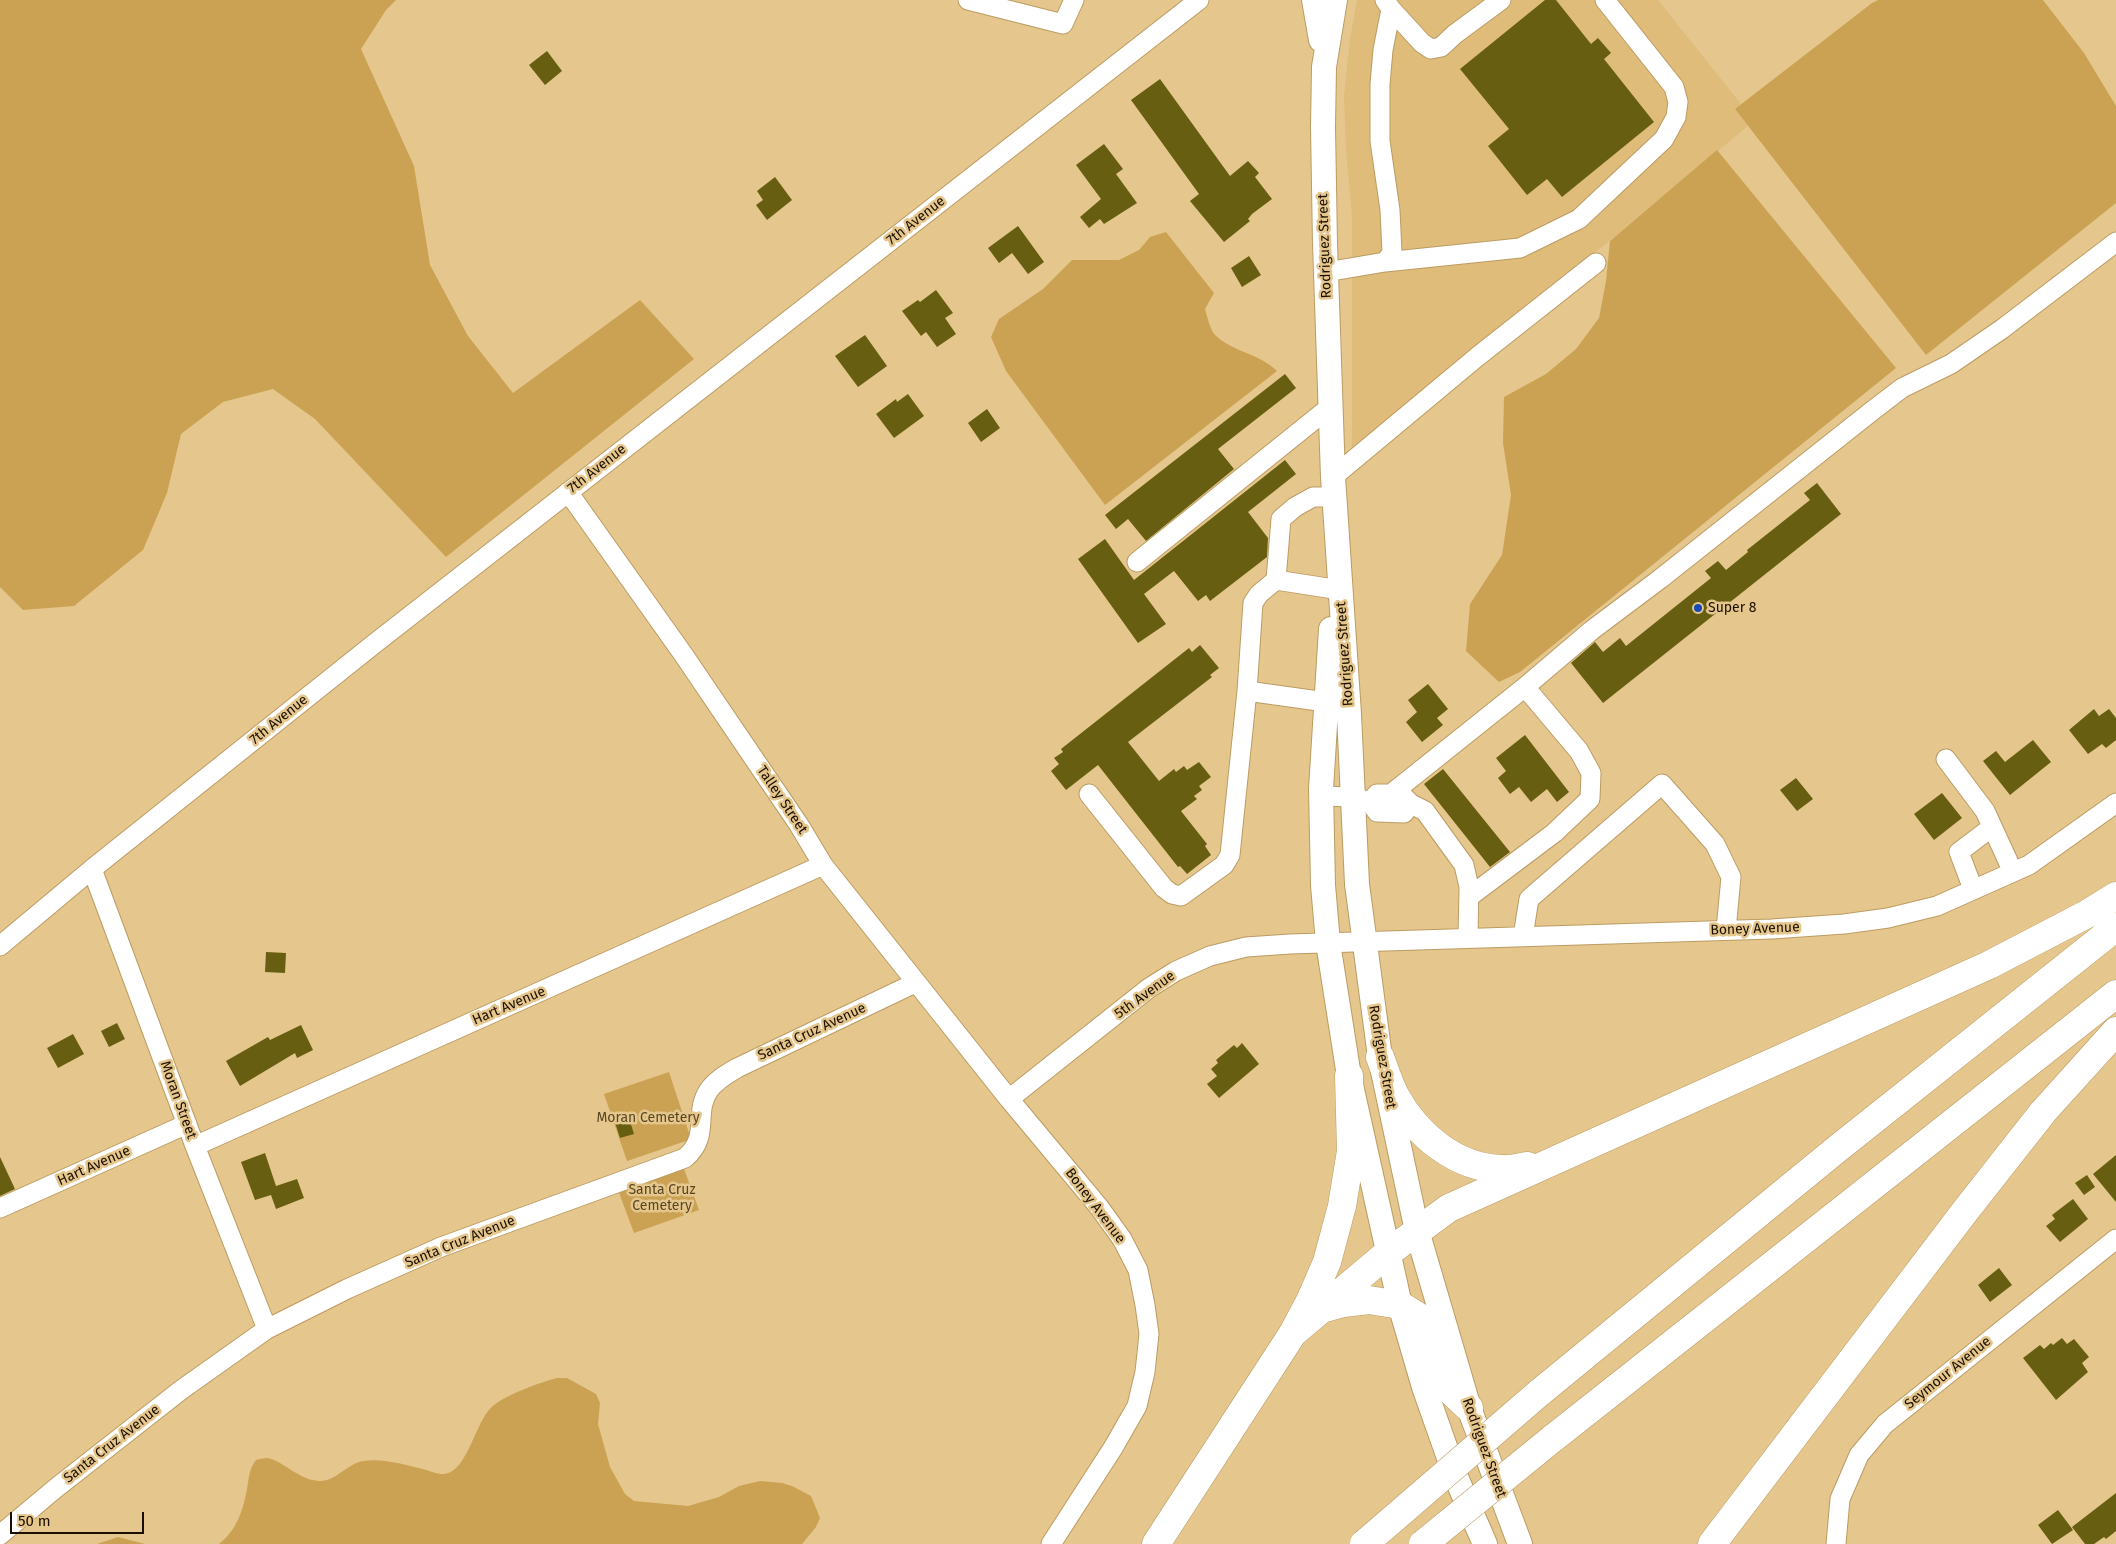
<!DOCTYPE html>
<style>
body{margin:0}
#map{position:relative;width:2116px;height:1544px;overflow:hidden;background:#e5c68c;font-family:"Fira Sans",sans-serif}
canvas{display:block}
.scale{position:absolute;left:10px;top:1512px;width:134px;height:22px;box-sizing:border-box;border:2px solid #1a0f00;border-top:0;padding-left:6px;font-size:15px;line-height:18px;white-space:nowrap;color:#1a0f00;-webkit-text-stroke:4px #e5c68c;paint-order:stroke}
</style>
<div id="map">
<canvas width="2116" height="1544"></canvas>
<div class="scale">50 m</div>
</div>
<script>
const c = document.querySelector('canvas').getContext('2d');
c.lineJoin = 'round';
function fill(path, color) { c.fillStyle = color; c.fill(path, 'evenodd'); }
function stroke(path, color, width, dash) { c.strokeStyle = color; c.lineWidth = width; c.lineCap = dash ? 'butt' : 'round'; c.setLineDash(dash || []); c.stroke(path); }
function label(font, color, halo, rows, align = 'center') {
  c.font = font + ' "Fira Sans",sans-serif'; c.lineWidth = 5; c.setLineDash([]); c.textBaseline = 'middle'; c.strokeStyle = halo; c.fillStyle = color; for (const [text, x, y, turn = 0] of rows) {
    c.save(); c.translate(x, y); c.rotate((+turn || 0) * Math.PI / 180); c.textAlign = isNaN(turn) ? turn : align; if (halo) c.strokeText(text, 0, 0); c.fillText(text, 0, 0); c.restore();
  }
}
fill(new Path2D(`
 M1357,0H1658L1741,104L1735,109L1748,126L1352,454V216L1346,150L1344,96L1350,39Z`), '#dfbc7a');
fill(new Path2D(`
 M0,0H396L386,10L361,49L414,166L430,265L468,336L513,393L640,300L694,359L446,557L315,419L273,389L223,402L181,434L167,493L143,550L74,606L23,610L0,587Z
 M1878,0H2043L2084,53L2116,106V203L1926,355L1735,109L1872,3Z
 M1717,150L1896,368L1520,672L1499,682L1466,651L1470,604L1502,555L1511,495L1503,443L1504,397L1546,374L1576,349L1599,318L1606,281L1610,241Z
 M1166,232L1214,293L1205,309C1207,316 1210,329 1215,335C1233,352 1260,354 1277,371L1105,505L1006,371L991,337L999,319L1043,289L1072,260H1119L1139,250L1150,237Z
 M669,1072L690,1136L686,1141L627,1161L604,1094Z
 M683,1166L699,1210L634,1233L618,1190Z
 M557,1378H567L596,1394L600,1403L598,1424L610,1467L625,1494L634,1501L688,1506L719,1497L739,1486L760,1481L782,1483L792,1486L811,1496L820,1518L816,1527L802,1544H219C236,1531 243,1511 247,1489C249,1478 249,1469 256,1460C259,1459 264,1458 267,1458C282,1460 299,1480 319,1481C336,1482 347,1463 364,1461C383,1458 405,1465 423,1469C430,1471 439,1475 445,1474C469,1470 475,1419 494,1405C510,1393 539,1383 557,1378Z
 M118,1537L145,1544H97Z`), '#cba254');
fill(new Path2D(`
 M1545,0H1556L1591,44L1598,38L1611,53L1604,59L1654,122L1562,197L1547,179L1527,195L1488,146L1509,129L1460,69Z
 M547,51L562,71L545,85L529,65Z
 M1160,79L1230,176L1248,161L1259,173L1255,177L1272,199L1252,214L1248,219L1250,221L1224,242L1190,201L1199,194L1131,100Z
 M1104,144L1123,169L1116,174L1137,203L1104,224L1100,219L1089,228L1080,217L1101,199L1076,165Z
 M775,177L792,200L767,220L756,205L763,200L757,191Z
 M1018,226L1044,262L1028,274L1012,253L999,263L988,248Z
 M1249,256L1261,275L1242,287L1231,268Z
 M936,290L953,313L945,318L956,334L937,347L926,332L921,336L902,311L918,300L920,302Z
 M865,335L887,366L858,387L835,356Z
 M1285,374L1296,388L1218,449L1234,469L1146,541L1128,519L1116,529L1105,515Z
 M908,394L924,416L894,438L876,414L896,399L897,402Z
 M987,409L1000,428L981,442L968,423Z
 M1285,460L1296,474L1248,512L1268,538L1267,557L1210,601L1206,595L1198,601L1174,571L1144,594L1166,624L1138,643L1078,559L1105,539L1134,580Z
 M1817,483L1841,514L1603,703L1571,663L1595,642L1603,652L1620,638L1626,646L1711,578L1705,571L1718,561L1726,570L1748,552L1747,550L1810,500L1804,493Z
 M1200,645L1219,668L1210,675L1212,677L1128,742L1159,781L1174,769L1176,772L1184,766L1187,770L1199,762L1211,777L1199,786L1202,790L1194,796L1197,799L1181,811L1207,844L1205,846L1211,855L1187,874L1180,866L1178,867L1098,765L1066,790L1051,771L1059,764L1054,758L1063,752L1061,749L1189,648L1192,652Z
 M1428,684L1448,709L1437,718L1443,725L1422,742L1406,722L1417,712L1408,700Z
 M2094,709L2099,716L2109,709L2116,718V740L2106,748L2102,744L2088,754L2069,730Z
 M1525,735L1569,792L1557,802L1547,789L1531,802L1519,787L1510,794L1498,778L1506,771L1496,758Z
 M2033,740L2051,762L2010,795L1983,761L1996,751L2005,762Z
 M1443,769L1510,852L1490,867L1424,784Z
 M1796,778L1813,799L1797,811L1780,790Z
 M1942,793L1962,818L1934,840L1914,814Z
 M266,952L286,953L285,973L265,972Z
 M117,1023L125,1039L109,1047L101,1031Z
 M301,1025L313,1050L297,1058L295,1053L240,1086L226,1061L268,1037L270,1040Z
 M73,1034L84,1054L58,1068L47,1048Z
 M1242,1043L1259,1064L1219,1098L1207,1084L1217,1076L1211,1069L1218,1063L1216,1060L1234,1045L1237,1048Z
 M628,1115L634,1134L620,1138L614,1119Z
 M265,1153L276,1186L297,1179L304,1198L276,1209L271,1195L255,1200L241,1162Z
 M2116,1155V1202L2093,1174Z
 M0,1157L15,1189L0,1196Z
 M2087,1175L2095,1187L2084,1195L2075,1183Z
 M2073,1199L2088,1219L2060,1242L2046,1226L2055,1219L2052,1215Z
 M1999,1268L2012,1285L1990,1302L1978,1285Z
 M2062,1338L2067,1344L2074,1339L2089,1357L2082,1363L2088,1372L2056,1400L2023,1358L2040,1345L2044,1349L2051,1343L2053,1345Z
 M2116,1493V1531L2106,1539L2104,1537L2094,1544H2085L2072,1527Z
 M2058,1510L2073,1530L2052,1544L2038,1525Z`), '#675e11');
const minor = new Path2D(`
 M968,0L1063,24L1074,0
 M1391,9L1422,43L1431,49L1441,47L1455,34L1501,0
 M1385,262L1520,248L1579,219L1664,139L1676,117L1678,102L1674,87L1605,0
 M1326,272L1385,262L1392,253L1390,210L1380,141V84L1383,50L1391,9L1385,0
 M1333,477L1477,357L1596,263
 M568,492L683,654L799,825L823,865L1009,1099L1099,1207L1122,1239L1138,1270L1145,1305L1149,1334L1145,1372L1137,1406L1113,1448L1051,1544
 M1137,562L1330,407
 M1276,580L1281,519L1295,507L1313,497H1334
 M1525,687L1592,630L1660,579L1872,411L1902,388L1951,364L2002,329L2116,242
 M1247,691L1253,603L1259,594L1276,580L1340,590
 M1946,759L1985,811L2013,872
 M1089,794L1164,888L1172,894L1181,896L1224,865L1230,855L1247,691L1340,704
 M1391,794L1525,687L1579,751L1591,773L1590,799L1554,833L1469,897
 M1321,796L1353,797L1370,802L1377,812L1404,813L1411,804L1401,794H1377L1370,802
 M1411,804L1425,811L1464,865L1469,887L1468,937
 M92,869L195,1146L267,1329
 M1973,889L1959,852L1992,827
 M1523,936L1529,899L1662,784L1715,844L1731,877L1726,930
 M0,946L92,869L374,644L1199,0
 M1009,1099L1149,988L1176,971L1210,956L1246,947L1290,944L1772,929L1844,924L1888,918L1937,906L2029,865L2116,803
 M195,1146L823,865
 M0,1208L187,1124
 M0,1535L56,1488L181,1390L267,1329L347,1289L441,1247L685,1158C711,1136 693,1113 709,1090C716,1080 727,1074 737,1068L915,983
 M1836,1544L1840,1499L1859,1455L1885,1424L2116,1239`);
const major = new Path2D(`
 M1314,0L1321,40
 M1335,0L1324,67L1323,127L1325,244L1333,477L1349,714L1357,884L1380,1057L1417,1231L1469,1408L1520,1544
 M1331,629L1321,789L1323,885L1328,943L1349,1076L1400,1305L1424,1387L1455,1475L1485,1544`);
const highway = new Path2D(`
 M1380,1057C1385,1070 1389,1084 1396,1097C1417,1135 1456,1168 1502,1169C1510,1170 1520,1167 1528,1166
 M1325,1308L1343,1303L1369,1300L1400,1305L1424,1320L1450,1390L1469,1408
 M1293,1333L1389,1252L1449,1208L1989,965L2087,914L2116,896
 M1539,1393L1837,1149L2116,927
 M1552,1439L2116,994
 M1156,1544L1293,1333L1310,1301L1327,1262L1342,1206L1351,1151L1349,1076
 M1712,1544L1966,1210L2043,1112L2116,1031`);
stroke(minor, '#bb9c63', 21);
stroke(major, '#bb9c63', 26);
stroke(highway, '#bb9c63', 29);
stroke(minor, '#fff', 19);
stroke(major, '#fff', 24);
stroke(highway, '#fff', 28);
const highwayBridge = new Path2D(`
 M1364,1544L1539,1393
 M1423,1544L1552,1439`);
stroke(highwayBridge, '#bb9c63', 29, []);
stroke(highwayBridge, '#fff', 28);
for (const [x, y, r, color] of [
 [1698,608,5,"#174cb8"]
]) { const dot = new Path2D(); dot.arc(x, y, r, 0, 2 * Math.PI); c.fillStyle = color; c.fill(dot); stroke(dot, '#e5c68c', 2); }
label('14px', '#1a0f00', '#e5c68c', [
 ["7th Avenue",916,221,-38],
 ["Rodriguez Street",1325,246,-92],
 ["7th Avenue",597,469,-38],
 ["Rodriguez Street",1345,654,-94],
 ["7th Avenue",279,720,-39],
 ["Talley Street",782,800,56],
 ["Boney Avenue",1755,929,-2],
 ["5th Avenue",1145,995,-36],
 ["Hart Avenue",509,1006,-23],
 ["Santa Cruz Avenue",812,1032,-25],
 ["Rodriguez Street",1382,1057,80],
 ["Moran Street",178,1100,70],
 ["Hart Avenue",94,1166,-24],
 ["Boney Avenue",1095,1206,53],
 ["Santa Cruz Avenue",460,1242,-22],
 ["Seymour Avenue",1948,1373,-39],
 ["Santa Cruz Avenue",112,1444,-38],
 ["Rodriguez Street",1484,1448,70]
]);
label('14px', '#1a0f00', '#e5c68c', [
 ["Super 8",1708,608]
], 'left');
label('14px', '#594722', '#e5c68c', [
 ["Moran Cemetery",648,1118],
 ["Santa Cruz",662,1190],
 ["Cemetery",662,1206]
]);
</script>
